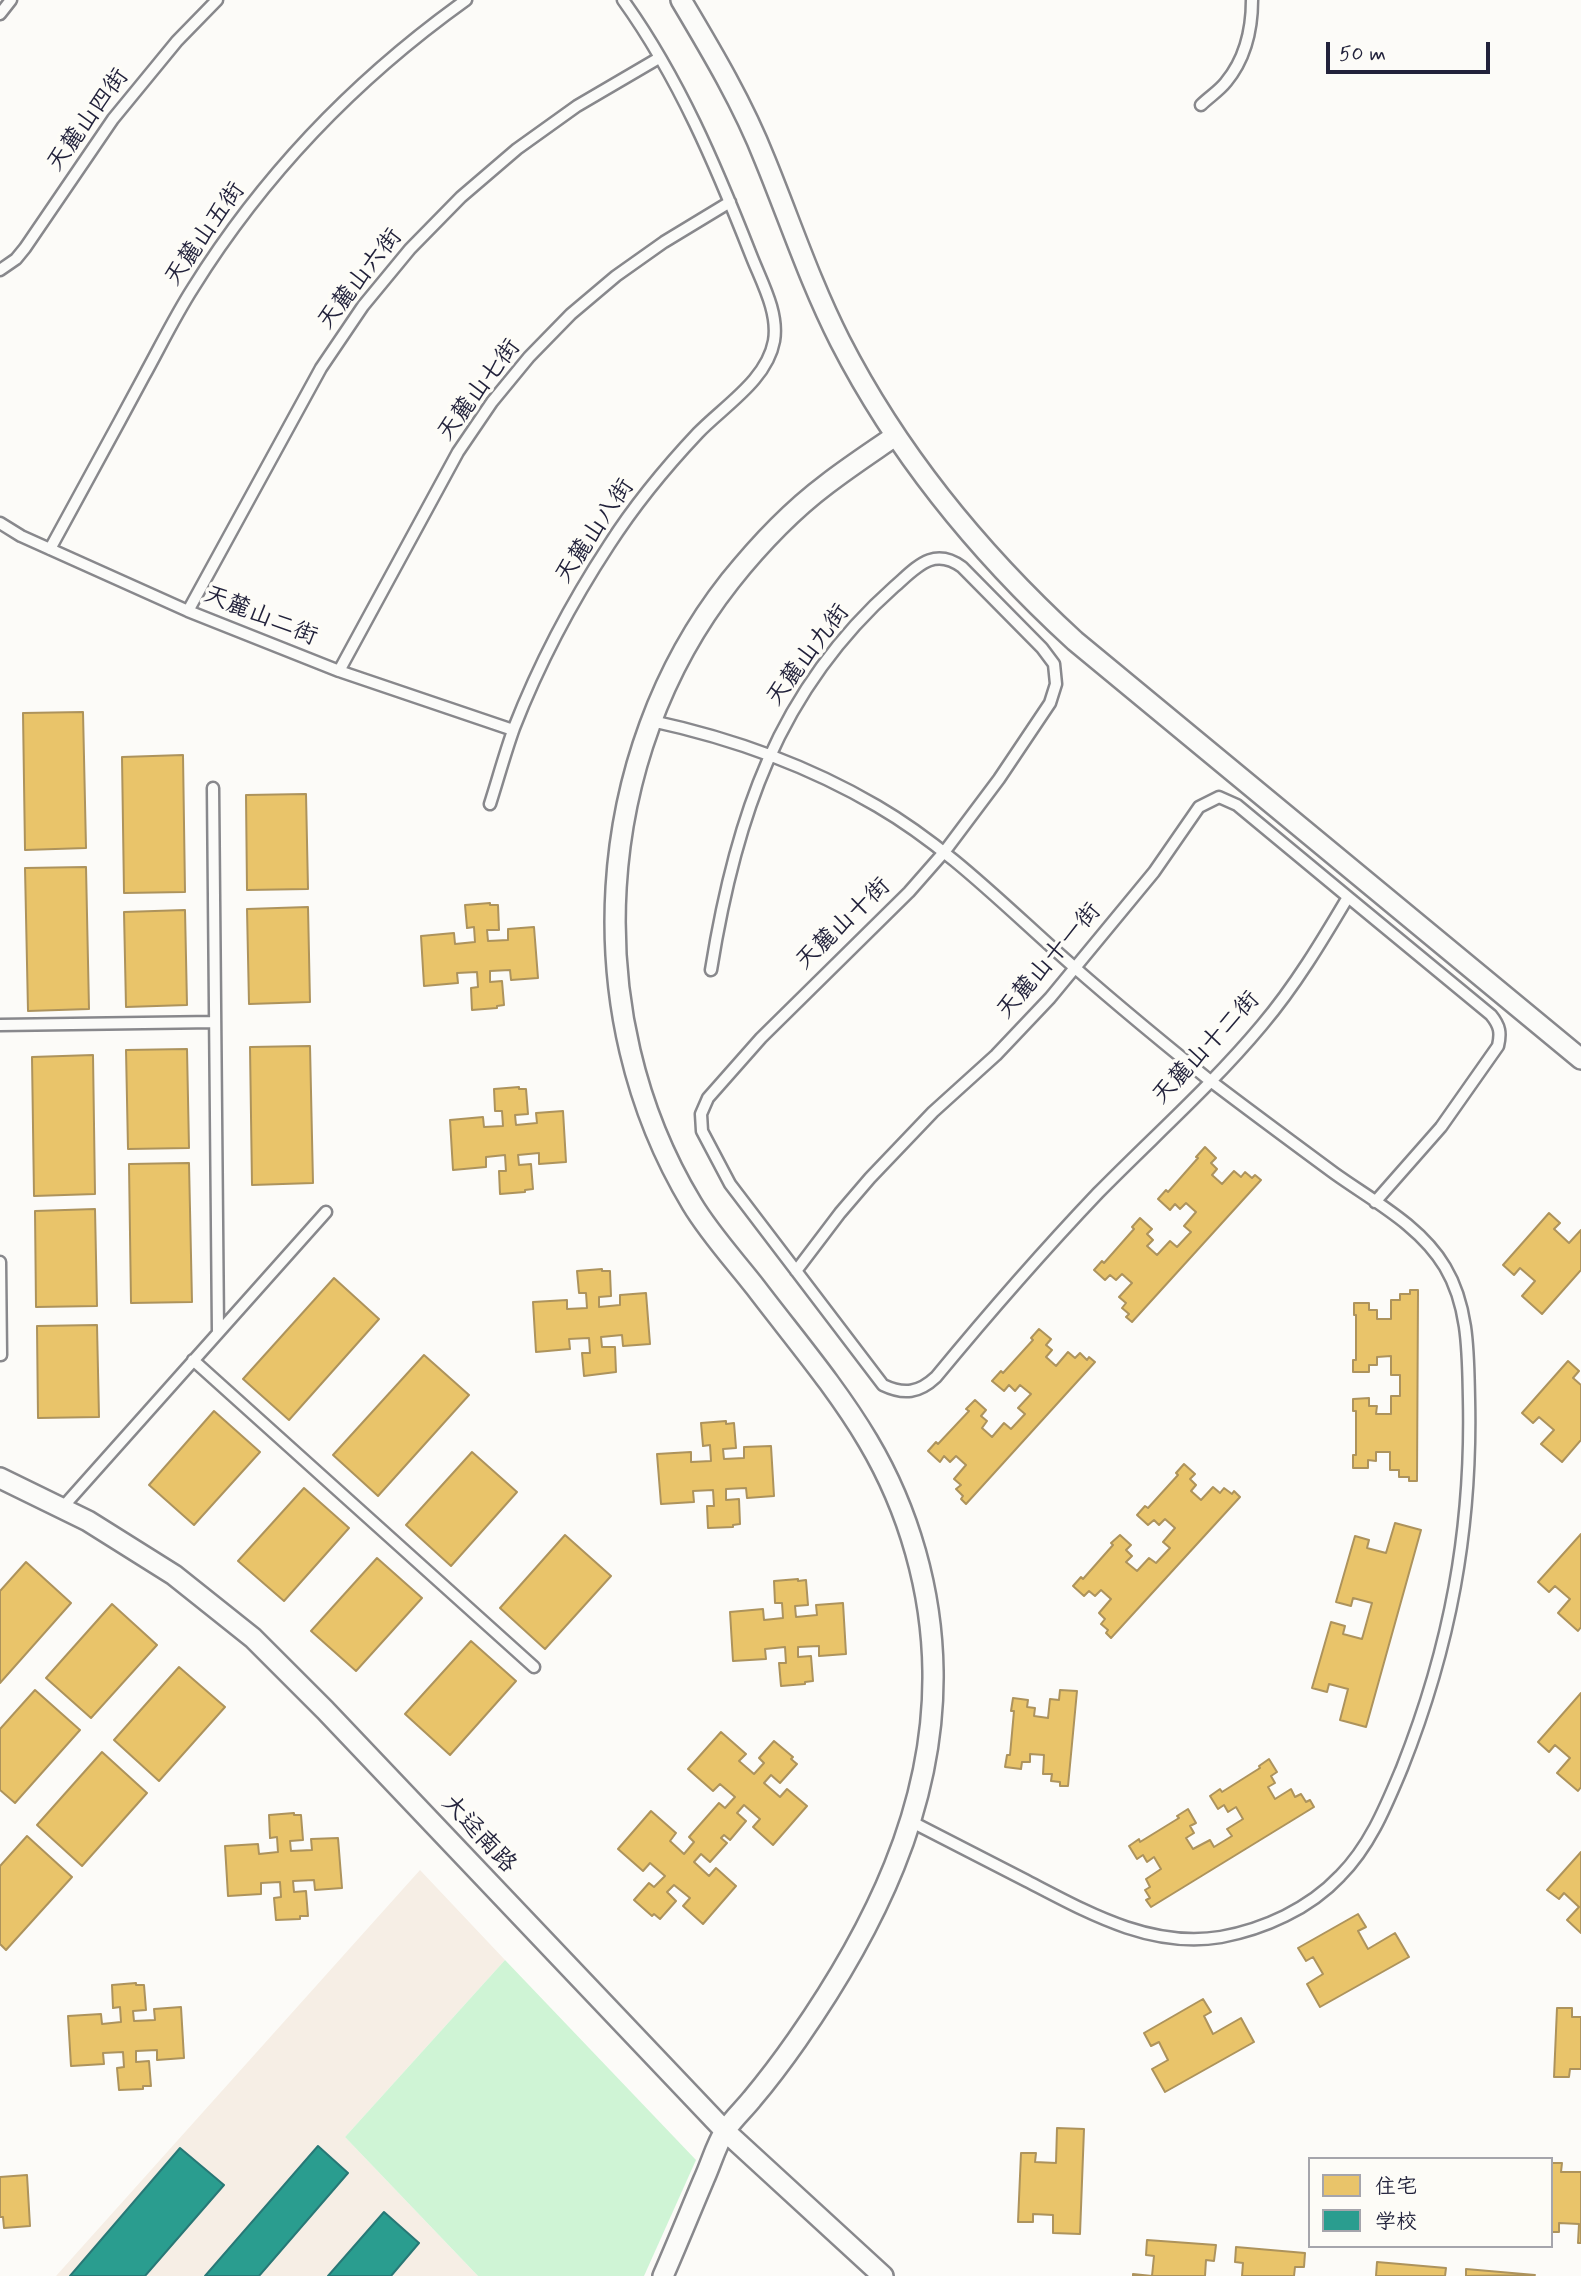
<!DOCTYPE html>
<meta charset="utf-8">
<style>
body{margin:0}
#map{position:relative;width:1581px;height:2276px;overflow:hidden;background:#fcfbf8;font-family:Mynerve,"LXGW WenKai TC",sans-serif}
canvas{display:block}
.legend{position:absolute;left:1308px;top:2157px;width:245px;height:91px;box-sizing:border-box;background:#fdfcf7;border:2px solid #a5a5ac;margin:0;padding:9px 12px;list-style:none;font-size:21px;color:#22223b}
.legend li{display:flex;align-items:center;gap:14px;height:35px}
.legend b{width:35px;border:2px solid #a5a5ac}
.scale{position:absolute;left:1326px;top:42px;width:164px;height:32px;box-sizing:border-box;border:4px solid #22223b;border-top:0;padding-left:9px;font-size:21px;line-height:24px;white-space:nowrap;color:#22223b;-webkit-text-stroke:5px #fdfcf7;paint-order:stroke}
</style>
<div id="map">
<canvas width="1581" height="2276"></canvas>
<ul class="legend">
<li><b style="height:19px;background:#e9c46a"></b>住宅</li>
<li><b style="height:19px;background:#2a9d8f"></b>学校</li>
</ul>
<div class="scale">50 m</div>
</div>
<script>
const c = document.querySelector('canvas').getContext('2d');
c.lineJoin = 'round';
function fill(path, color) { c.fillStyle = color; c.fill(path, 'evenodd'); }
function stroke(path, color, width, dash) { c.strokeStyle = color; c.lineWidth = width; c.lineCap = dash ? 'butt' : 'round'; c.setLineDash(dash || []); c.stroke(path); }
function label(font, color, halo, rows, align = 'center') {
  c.font = font + ' Mynerve,"LXGW WenKai TC",sans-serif'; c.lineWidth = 7; c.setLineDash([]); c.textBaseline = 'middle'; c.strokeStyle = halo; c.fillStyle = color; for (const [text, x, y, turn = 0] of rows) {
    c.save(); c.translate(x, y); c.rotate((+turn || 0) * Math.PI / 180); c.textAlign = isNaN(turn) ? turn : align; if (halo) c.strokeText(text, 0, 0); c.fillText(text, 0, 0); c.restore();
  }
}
fill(new Path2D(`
 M420,1870L505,1960L345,2137L478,2276H56Z`), '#f6eee5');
fill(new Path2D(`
 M505,1960L696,2160L644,2276H478L345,2137Z`), '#cff4d5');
const homes = new Path2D(`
 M83,712L86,848L25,850L23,713Z
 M183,755L185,892L124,893L122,757Z
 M306,794L308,889L247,890L246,795Z
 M86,867L89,1009L28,1011L25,868Z
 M490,903V905H498L499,930H487L488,941L508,940V929L534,927L538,978L511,980L510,970L490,971V982L502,981L504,1005L497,1006V1008L472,1010L471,988L478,987L477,972L457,973L458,983L424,986L421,936L454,933L455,944L475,942L474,927L467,928L465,905Z
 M308,907L310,1002L249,1004L247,909Z
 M185,910L187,1005L126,1007L124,912Z
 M310,1046L313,1183L252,1185L250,1047Z
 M187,1049L189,1148L128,1149L126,1050Z
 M93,1055L95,1194L34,1196L32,1057Z
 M519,1087V1089H526L528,1114L515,1115L516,1125L537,1123L536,1113L563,1111L566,1162L539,1164V1153L518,1155L519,1165L531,1164L533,1189L525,1190V1192L500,1194L499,1171H506L505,1155L486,1157V1167L453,1170L450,1120L483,1117L484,1127L503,1126L502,1111H495L494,1089Z
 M1205,1147L1216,1158L1211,1163L1217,1169L1212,1175L1222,1184L1234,1171L1241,1177L1245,1172L1252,1178L1255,1175L1261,1180L1132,1322L1126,1317L1129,1314L1122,1308L1126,1303L1119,1297L1132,1283L1122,1274L1116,1280L1110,1275L1105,1280L1094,1270L1102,1261L1104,1263L1134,1229L1132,1227L1140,1218L1152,1229L1147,1234L1153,1240L1147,1246L1157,1255L1170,1241L1177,1247L1191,1232L1184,1226L1196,1212L1186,1203L1180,1209L1175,1204L1170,1210L1158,1199L1166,1190L1168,1192L1198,1158L1196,1157Z
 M189,1163L192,1302L131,1303L129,1164Z
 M95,1209L97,1306L36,1307L35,1211Z
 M1549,1213L1560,1223L1554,1229L1569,1243L1581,1230V1270L1542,1314L1522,1296L1535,1281L1520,1268L1514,1275L1503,1265Z
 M602,1269V1271H610L611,1296L599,1297V1307L620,1305V1295L646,1293L650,1344L623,1346L622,1335L601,1337L602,1347H615L616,1372L584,1376L582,1353H590L589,1338L569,1339L570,1349L536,1352L533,1302L567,1300V1309L587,1308L586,1293H579L577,1271Z
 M334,1278L379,1319L289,1420L243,1379Z
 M1410,1290H1418L1417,1481H1409V1477H1399V1470H1390V1452H1376V1461L1368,1460V1468H1353V1455H1356V1411H1353V1399L1369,1398V1406H1377L1376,1414H1391V1396H1400V1375H1391V1356L1377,1357V1365H1369V1372H1353V1360H1356V1315H1354V1303H1369V1310H1377V1319H1391V1300H1400V1294H1410Z
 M97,1325L99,1417L38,1418L37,1326Z
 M1039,1329L1051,1339L1046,1345L1052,1350L1046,1357L1056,1366L1068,1352L1075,1358L1080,1353L1087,1360L1089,1357L1095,1362L966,1504L961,1499L963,1496L956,1489L961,1485L954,1479L966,1465L956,1456L950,1462L944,1456L940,1462L928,1451L936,1442L938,1444L969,1411L966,1409L975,1400L986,1410L981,1416L987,1421L982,1428L992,1437L1004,1423L1011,1429L1025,1414L1018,1408L1031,1394L1020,1385L1015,1391L1009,1385L1004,1391L992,1381L1001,1371L1003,1373L1033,1340L1031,1338Z
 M424,1355L469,1395L378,1496L333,1455Z
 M1568,1361L1579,1371L1573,1378L1581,1385V1440L1562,1462L1541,1444L1554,1430L1539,1417L1533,1423L1522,1413Z
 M214,1411L260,1452L194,1525L149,1485Z
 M726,1421V1424L734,1423L736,1448L723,1449L724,1459L744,1458V1447L771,1446L774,1496L747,1498L746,1488L726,1489V1500L739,1499L740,1524L733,1525V1527L708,1528L707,1506H714L713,1490L693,1491L694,1502L661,1504L657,1454L691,1452V1462L711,1461L710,1445L703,1446L701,1423Z
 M472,1452L517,1492L451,1566L406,1525Z
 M1184,1464L1195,1474L1190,1479L1196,1485L1191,1491L1201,1500L1213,1487L1220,1493L1224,1488L1232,1494L1234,1491L1240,1497L1111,1638L1106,1633L1108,1630L1101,1624L1105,1619L1099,1613L1111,1599L1101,1590L1095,1596L1089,1591L1084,1596L1073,1586L1081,1577L1083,1579L1113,1545L1111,1543L1120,1535L1131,1545L1126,1550L1132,1556L1126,1562L1137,1571L1149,1558L1156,1563L1170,1548L1163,1542L1175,1528L1165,1519L1159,1525L1154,1520L1148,1525L1137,1515L1145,1506L1148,1508L1178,1475L1176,1473Z
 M304,1488L349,1528L284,1601L238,1561Z
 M1395,1523L1421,1530L1366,1727L1340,1720L1348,1689L1329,1684L1327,1692L1312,1688L1331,1622L1345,1626L1343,1634L1362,1639L1372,1603L1353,1598L1351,1606L1336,1602L1355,1536L1369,1540L1367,1548L1386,1553Z
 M1581,1534V1627L1578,1631L1558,1613L1570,1599L1555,1586L1549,1592L1538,1582Z
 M565,1535L611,1576L545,1649L500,1608Z
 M377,1558L422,1598L356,1671L311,1631Z
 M26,1562L71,1603L0,1683V1591Z
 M798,1579V1581L806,1580L808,1605L795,1606L796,1617L817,1615L816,1605L843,1603L846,1654L819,1656V1646L798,1647V1657L811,1656L813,1681L805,1682V1684L781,1686L779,1663H786L785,1647L765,1649L766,1659L733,1661L730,1612L763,1609L764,1620L783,1618L782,1603H775L774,1581Z
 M112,1604L157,1645L91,1718L46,1678Z
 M471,1641L516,1681L450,1755L405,1714Z
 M179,1667L225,1707L159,1781L114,1740Z
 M35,1690L80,1730L15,1803L0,1790V1729Z
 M1060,1690L1077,1691L1068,1786H1060V1782L1051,1781L1052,1774H1043L1044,1755L1030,1754V1762H1022L1021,1769L1005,1767L1007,1755H1010L1014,1711H1011L1013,1698L1028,1700L1027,1707L1035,1708L1034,1716L1048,1718L1050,1699L1059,1700Z
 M1581,1693V1787L1578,1791L1557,1773L1570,1758L1555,1745L1549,1752L1538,1742Z
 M721,1732L746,1754L739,1761L754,1774L764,1763L759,1758L774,1741L793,1757L791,1759L797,1764L780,1783L771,1775L764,1783L780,1797L787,1789L807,1806L773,1845L753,1827L760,1819L744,1805L737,1813L746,1821L730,1840L724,1835L721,1838L727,1843L710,1862L701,1854L694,1862L709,1876L716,1868L736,1886L703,1924L683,1906L690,1898L674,1885L667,1892L676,1901L660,1919L654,1914L652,1916L634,1900L649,1883L654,1887L665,1876L650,1863L643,1871L618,1849L651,1811L676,1833L670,1841L684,1854L694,1842L689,1837L719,1803L725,1808L735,1797L720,1784L713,1791L688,1769Z
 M102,1752L147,1793L82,1866L37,1825Z
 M1269,1759L1277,1772L1271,1776L1275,1783L1268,1787L1275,1799L1291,1789L1295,1797L1301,1794L1306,1802L1310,1800L1314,1807L1151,1907L1146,1900L1150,1898L1145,1890L1150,1887L1146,1879L1161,1869L1154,1857L1147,1862L1143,1855L1137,1859L1129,1846L1139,1839L1140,1842L1179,1818L1177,1816L1188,1809L1196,1823L1190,1826L1194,1833L1186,1838L1193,1849L1210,1840L1214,1847L1232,1836L1227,1829L1243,1819L1236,1807L1228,1812L1224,1805L1218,1809L1210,1796L1220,1789L1222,1792L1260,1768L1259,1766Z
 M294,1813V1815H301L303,1840L290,1841L291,1851L312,1850L311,1839L338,1838L342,1888L315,1890L314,1880L293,1881L294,1892L306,1891L308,1916H300V1919L276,1920L274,1898L281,1897L280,1882L261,1883V1894L228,1896L225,1846L258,1844L259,1854L278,1852L277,1837L270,1838L269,1815Z
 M27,1836L72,1877L6,1950L0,1944V1866Z
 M1581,1852V1933L1567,1920L1579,1907L1564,1893L1559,1899L1547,1890Z
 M1358,1914L1366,1927L1358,1931L1368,1949L1395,1933L1409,1957L1320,2007L1307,1984L1323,1974L1313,1957L1306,1961L1298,1948Z
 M136,1983V1985H144L146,2010L133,2011L134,2021L155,2020L154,2009L181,2007L184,2058L157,2060V2050L136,2051V2062L149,2061L151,2086H143V2089L119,2090L117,2068L124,2067L123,2052L103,2053L104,2064L71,2066L68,2016L101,2014L102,2024L121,2022L120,2007L113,2008L112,1985Z
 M1203,1999L1211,2012L1204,2016L1213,2034L1241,2018L1254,2042L1165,2092L1152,2069L1168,2060L1159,2042L1151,2046L1144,2033Z
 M1557,2008H1572V2017H1581V2069H1570L1569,2077H1554Z
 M1057,2128L1084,2129L1080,2234L1053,2233V2215L1033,2214V2222H1018L1021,2153H1036L1035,2162L1056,2163Z
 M1551,2163H1562L1561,2172H1581V2243H1578L1579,2224L1559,2223V2232H1551Z
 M27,2175L30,2226L4,2228L3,2217H0V2177Z
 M1147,2240L1216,2245L1214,2261L1206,2260L1205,2276H1133V2274L1152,2276L1154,2256L1146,2255Z
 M1236,2247L1305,2253L1304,2267H1295L1294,2276H1242L1243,2263L1235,2262Z
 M1377,2262L1446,2268L1445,2276H1376Z
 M1466,2269L1535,2275L1466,2276Z`);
fill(homes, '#e9c46a');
stroke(homes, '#ad935c', 2);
const schools = new Path2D(`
 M318,2146L348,2173L259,2276H205Z
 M180,2148L224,2185L145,2276H70Z
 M384,2212L419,2243L391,2276H328Z`);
fill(schools, '#2a9d8f');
stroke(schools, '#287876', 2);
const service = new Path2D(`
 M0,14L11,0
 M1201,105C1209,97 1219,91 1226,82C1245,59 1252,30 1252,0
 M0,270L16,259L25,248L113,119L177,41L217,0
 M0,523L21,536L188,611L339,671L513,730
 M50,549C81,492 113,434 144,376C160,347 175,316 193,288C264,174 357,78 466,0
 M188,611L321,368L363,306L410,249L461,197L517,149L577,106L659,58
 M339,671L458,452L492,402L529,357L571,314L616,276L664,242L730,202
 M652,721C731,738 807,765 877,806C944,845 998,899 1056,951C1105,995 1156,1037 1208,1079C1250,1111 1292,1142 1334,1173C1373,1201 1420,1225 1445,1267C1469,1307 1468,1355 1469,1399C1472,1530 1450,1647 1402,1768C1386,1806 1370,1846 1340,1876C1309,1909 1264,1929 1221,1937C1149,1949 1085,1911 1023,1879C986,1860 949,1841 912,1822
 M213,788L218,1331
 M490,804C498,779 505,753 514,728C539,664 571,603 609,545C634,506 666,467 698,433C724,406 767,380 774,341C779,312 761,281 751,255C716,166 679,78 623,0
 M711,970C735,820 777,691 894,587C916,568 933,546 962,567L1042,648L1054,664L1056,684L1050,703L999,779L945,851L909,892L761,1038L708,1098L701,1114L702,1131L730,1184L883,1385C904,1395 919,1393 936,1377C988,1314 1042,1252 1098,1193C1153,1137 1212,1085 1262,1025C1295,986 1322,941 1348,897L1491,1015C1500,1026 1501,1033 1498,1046L1441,1127L1375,1202
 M0,1025L215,1022
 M0,1262L1,1355
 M796,1271L840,1213L870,1178L933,1112L996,1055L1050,998L1154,872L1199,807L1219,797L1237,805L1348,897
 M193,1360L534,1667
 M62,1508L326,1212`);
const minor = new Path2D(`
 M681,0C712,52 743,104 765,160C790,221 810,282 840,341C899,456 980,554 1075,641L1581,1059
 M0,1478L88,1521L174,1575L253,1638L325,1710L725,2131L883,2276
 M663,2276C677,2244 690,2212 704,2179C711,2164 716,2145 725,2131C732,2120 744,2109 752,2099C768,2080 783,2060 797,2040C873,1931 935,1808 933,1671C932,1591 909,1510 868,1441C836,1387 794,1338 756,1288C735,1261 710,1234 692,1204C577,1014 592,756 730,581C758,546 791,511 827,484C849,467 872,452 895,436`);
stroke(service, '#88888c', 15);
stroke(minor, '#88888c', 24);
stroke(service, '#fbfbf9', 10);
stroke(minor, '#fbfbf9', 19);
label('24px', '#22223b', '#fdfcf7', [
 ["天麓山四街",89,121,-54],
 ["天麓山五街",206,235,-55],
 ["天麓山六街",361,280,-52],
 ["天麓山七街",480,391,-53],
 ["天麓山八街",596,532,-56],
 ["天麓山二街",260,617,22],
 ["天麓山九街",809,656,-53],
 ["天麓山十街",844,925,-44],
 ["天麓山十一街",1050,962,-49],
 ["天麓山十二街",1207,1049,-47],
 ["大迳南路",478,1835,47]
]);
</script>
